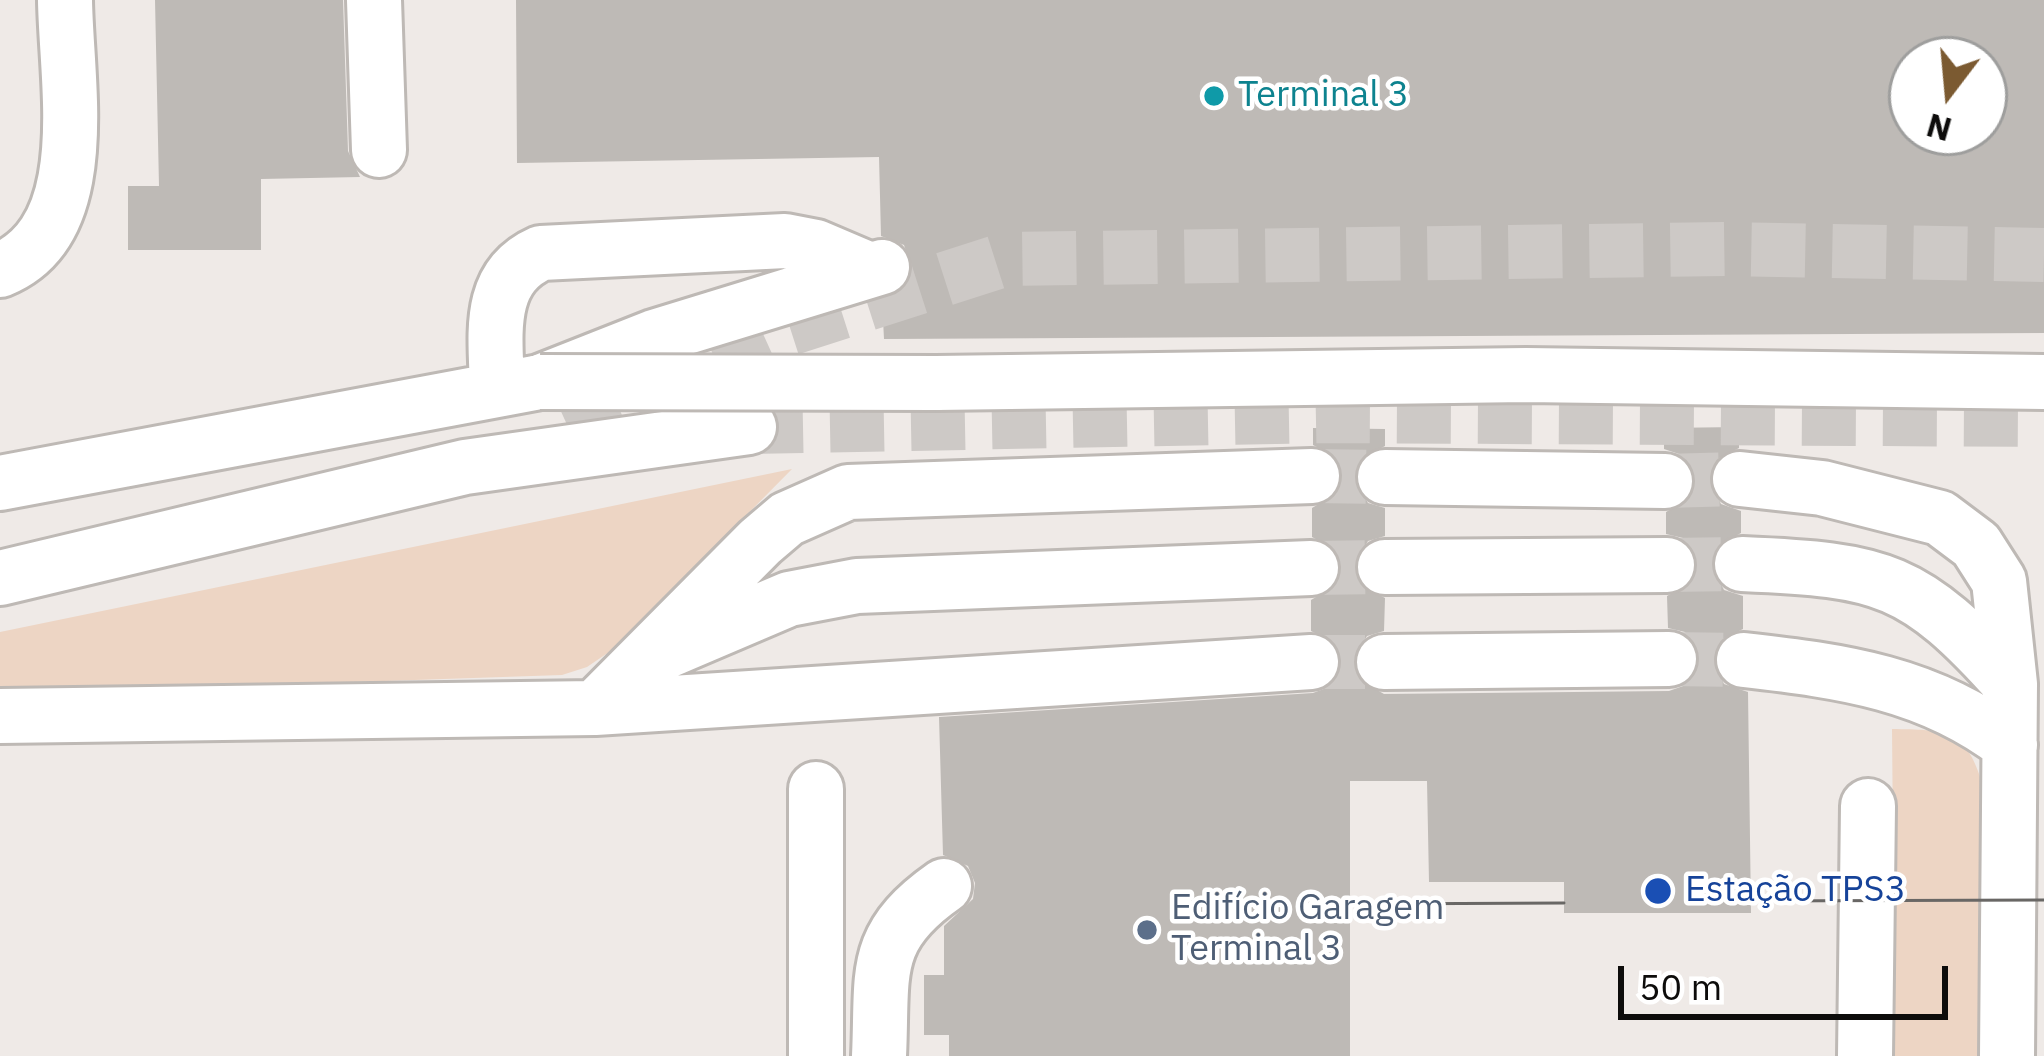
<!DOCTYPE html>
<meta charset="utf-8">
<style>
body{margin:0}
#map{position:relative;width:2044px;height:1056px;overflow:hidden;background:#efeae7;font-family:"IBM Plex Sans",sans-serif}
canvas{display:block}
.north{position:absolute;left:1888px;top:36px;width:120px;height:120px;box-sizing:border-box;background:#fff;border:3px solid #9e9e9d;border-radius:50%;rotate:196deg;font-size:33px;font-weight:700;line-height:48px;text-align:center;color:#0d0c0b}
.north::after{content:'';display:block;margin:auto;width:42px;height:54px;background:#7b5a31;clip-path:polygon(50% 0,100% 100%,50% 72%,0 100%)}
.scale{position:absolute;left:1618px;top:966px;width:330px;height:54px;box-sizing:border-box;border:6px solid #0d0c0b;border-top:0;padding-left:15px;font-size:36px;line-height:42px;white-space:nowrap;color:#0d0c0b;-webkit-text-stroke:9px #fff;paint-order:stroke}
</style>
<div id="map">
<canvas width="2044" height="1056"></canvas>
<div class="north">N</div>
<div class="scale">50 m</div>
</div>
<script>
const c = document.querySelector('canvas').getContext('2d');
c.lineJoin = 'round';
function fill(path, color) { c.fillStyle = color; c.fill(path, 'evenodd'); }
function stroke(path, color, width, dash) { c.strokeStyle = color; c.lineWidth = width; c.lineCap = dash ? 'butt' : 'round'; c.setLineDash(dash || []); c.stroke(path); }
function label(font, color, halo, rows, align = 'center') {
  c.font = font + ' "IBM Plex Sans",sans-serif'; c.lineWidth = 9; c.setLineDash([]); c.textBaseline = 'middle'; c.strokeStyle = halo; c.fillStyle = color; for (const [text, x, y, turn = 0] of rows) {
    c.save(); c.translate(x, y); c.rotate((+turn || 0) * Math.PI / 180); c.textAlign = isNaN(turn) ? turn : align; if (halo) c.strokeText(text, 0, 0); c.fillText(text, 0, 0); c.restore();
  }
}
fill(new Path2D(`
 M792,469L615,648L587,667L562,675L0,694V632Z
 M1892,729C1944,730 1966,728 1982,783L1985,1056H1895Z`), '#edd5c4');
fill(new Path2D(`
 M155,0H343L348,151L360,177L261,179V250H128V186H159Z
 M516,0H2044V333L884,339L882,300L904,289L913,273L904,245L881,236L879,157L517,163ZM1912,60H1984V132H1912Z
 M1739,427V448L1715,460L1709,477L1721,504L1741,511V533L1716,546L1711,564L1724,590L1743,596V629L1720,640L1713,658L1724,684L1748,692L1751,913H1564V882H1429L1427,781H1350V1056H949V1035H924V975H944V926L973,899L975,883L968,866L943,855L939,717L1313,693L1329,687L1340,675L1342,659L1336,644L1311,631V600L1338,584L1342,566L1337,550L1312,537V508L1339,492L1343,474L1338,458L1313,445V428L1385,429V446L1359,460L1354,478L1368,503L1385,508V536L1368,541L1354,566L1359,584L1385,598L1384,631L1367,636L1353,661L1358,679L1384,694L1669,691L1686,685L1697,673L1700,658L1685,632L1668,628L1667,596L1694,581L1698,564L1683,538L1666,534V512L1691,498L1696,480L1682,455L1664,449V428Z`), '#bebab6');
stroke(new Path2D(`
 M749,427L1327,416L2044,420
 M569,429L789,329L1007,259L1728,249L2044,255
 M1312,476L1385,477
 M1665,481L1740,479
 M1667,565L1742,564
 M1311,568L1385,567
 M1669,659L1744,660
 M1311,662H1384`), '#cdc9c6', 54, [54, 27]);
const minor = new Path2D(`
 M374,0L379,150
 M0,270C96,231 66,84 65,0
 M936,383L1526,375L2044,382
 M497,389C496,336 485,278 541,253L785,241L816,247L870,270
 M1385,477L1665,481
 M1740,479L1822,488L1940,518L1976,545L1999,581L2010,684L2007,1056
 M0,483L540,382L654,337L882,267
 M1742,564C1883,570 1914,577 2010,684
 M1385,567L1667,565
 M0,578L465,467L749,427
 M667,651L789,599L857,586L1311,568
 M1744,660C1842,671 1930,683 2010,745
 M1384,662L1669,659
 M595,708L760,542L787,519L848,492L1312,476
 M0,716L595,708L1311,662
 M816,789V1056
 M879,1056C883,973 870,938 944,886
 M1865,1056L1868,806`);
stroke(minor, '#beb9b5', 60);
stroke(minor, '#fff', 54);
stroke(new Path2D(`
 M1752,901L2044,900
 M1358,904L1564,903`), '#696765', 3);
const minorBridge = new Path2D(`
 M540,382L936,383`);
stroke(minorBridge, '#beb9b5', 60, []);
stroke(minorBridge, '#fff', 54);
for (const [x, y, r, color] of [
 [1214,96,12,"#0f9aa8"],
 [1658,891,15,"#1a4fb4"],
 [1147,930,12,"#5c6f8a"]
]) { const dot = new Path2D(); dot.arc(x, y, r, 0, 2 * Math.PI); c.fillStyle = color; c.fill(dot); stroke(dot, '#fff', 4.5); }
label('36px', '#0d838f', '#fff', [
 ["Terminal 3",1238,96]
], 'left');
label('36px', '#164399', '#fff', [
 ["Estação TPS3",1685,891]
], 'left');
label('36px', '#4e5e75', '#fff', [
 ["Edifício Garagem",1171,909],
 ["Terminal 3",1171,950]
], 'left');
</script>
